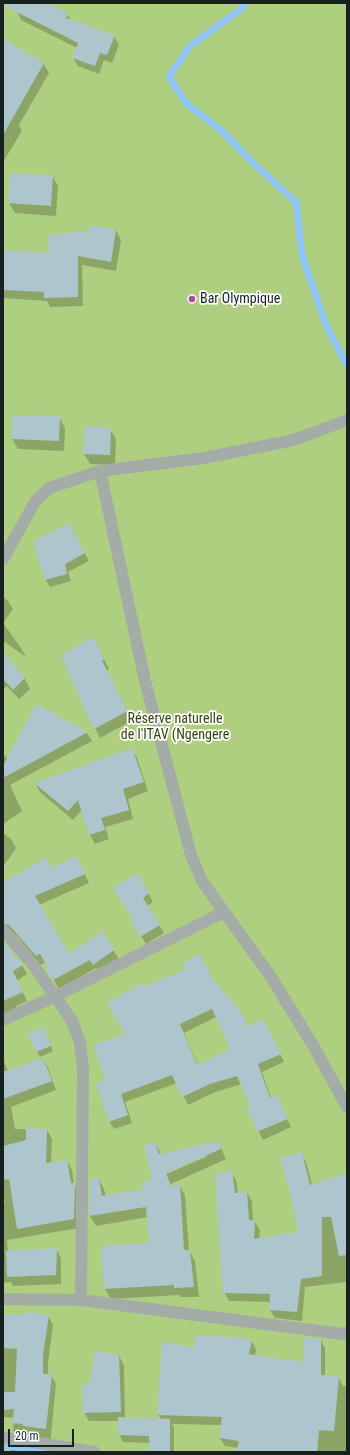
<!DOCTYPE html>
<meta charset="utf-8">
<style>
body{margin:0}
#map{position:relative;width:350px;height:1455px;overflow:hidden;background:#def8f5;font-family:"Roboto Condensed",sans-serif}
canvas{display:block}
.frame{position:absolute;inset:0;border:4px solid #172120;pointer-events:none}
.scale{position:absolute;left:8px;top:1429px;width:66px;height:18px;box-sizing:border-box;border:2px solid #172120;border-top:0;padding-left:5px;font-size:12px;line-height:14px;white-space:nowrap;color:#172120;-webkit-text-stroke:3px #fff;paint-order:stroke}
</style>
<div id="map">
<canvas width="350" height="1455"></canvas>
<div class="frame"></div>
<div class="scale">20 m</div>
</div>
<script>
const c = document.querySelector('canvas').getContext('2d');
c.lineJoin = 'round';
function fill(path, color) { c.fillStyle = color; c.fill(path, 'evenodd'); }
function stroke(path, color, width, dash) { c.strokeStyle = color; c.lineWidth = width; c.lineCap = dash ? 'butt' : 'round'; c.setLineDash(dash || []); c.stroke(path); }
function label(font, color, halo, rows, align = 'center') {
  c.font = font + ' "Roboto Condensed",sans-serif'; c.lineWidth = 3.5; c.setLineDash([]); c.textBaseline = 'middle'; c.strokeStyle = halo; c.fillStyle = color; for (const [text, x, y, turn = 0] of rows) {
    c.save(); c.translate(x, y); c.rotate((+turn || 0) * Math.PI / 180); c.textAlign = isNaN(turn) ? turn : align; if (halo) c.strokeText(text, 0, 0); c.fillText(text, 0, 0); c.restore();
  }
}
fill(new Path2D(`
 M3,3H347V1452H3Z`), '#afcf80');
fill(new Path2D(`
 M21,3H46L67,14L71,21L114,36L119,45L112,63L104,60L99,74L78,66L73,58L77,48L21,20L17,11Z
 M43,63L49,73L19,125L22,131L3,162V69Z
 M52,176L58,186L56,216L15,213L9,203Z
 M116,230L121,240L116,271L82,265L83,306L50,307L47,301L3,298V251L50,254Z
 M59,417L65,428L64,451L18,449L12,439Z
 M110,429L116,439L115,465L90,464L84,454Z
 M69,524L89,561L68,572L71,581L50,587L46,580Z
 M3,597L8,601L13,609L3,623L21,648L26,657L3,641Z
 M93,638L109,669L106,671L133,720L100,738L83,703Z
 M3,654L25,679L30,689L19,699L7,686L3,689Z
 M36,705L87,733L92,741L10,785L22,811L3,824V758L5,756L8,759Z
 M131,749L137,758L148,791L128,799L133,819L105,827L109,839L95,844L90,835L82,810L73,820L40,792L35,783Z
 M3,833L11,839L16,848L3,867Z
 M77,858L89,883L39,905L69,956L102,933L119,959L99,973L96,968L59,989L53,979L46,962L41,965L15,934L8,931L3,933V883L51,869Z
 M137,874L153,902L147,906L164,933L146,944L132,922L134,921Z
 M3,943L22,965L27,974L17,981L27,1001L16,1006L18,1011L3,1018Z
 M213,980L242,1015L248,1028L268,1029L284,1062L262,1072L271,1098L276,1096L291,1127L263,1140L248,1109L251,1107L242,1084L215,1092L188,1105L177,1083L125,1102L132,1123L114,1129L109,1121L106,1081L127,1035L144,988ZM216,1017L231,1050L198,1066L184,1033Z
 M46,1033L53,1051L40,1057L37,1052Z
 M3,1059L8,1071L43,1059L48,1068L56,1090L11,1107L15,1129L47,1130L52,1139L51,1163L67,1161L72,1170L74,1184L79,1193V1228L7,1240L8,1252L56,1249L61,1258V1284L13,1286L11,1282L3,1283V1202H5L3,1194Z
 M218,1142L226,1159L171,1184L172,1187L179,1185L185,1195L189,1250L195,1261L199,1297H181L179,1295L111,1299L105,1289L150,1244L148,1217L96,1226L90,1216L91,1181L99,1179L104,1189L106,1197L144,1190L153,1180L155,1143L161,1154ZM203,1156H208L162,1176L161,1174Z
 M301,1153L306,1162L312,1185L347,1174V1285L346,1282L305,1287L302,1321L275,1318L270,1310L271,1302L229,1301L224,1292L231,1172L236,1180L238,1193H247L252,1201L253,1222H255L260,1230L259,1239L299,1233Z
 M3,1315L48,1316L53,1325L48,1363V1375H51L56,1384L50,1445L18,1439L13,1431L14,1418L3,1417Z
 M321,1340L325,1348V1376L338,1377L343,1386H347V1452L322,1451V1452H237L238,1448L225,1446L220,1438L222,1425L172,1424L174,1427V1452H150V1443L123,1442L119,1434V1421H89L84,1412L90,1384L119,1356L124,1365L125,1418L161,1419L158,1415L195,1348L252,1341L256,1350L255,1356L304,1363Z
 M11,1447L42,1452H11Z`), '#0003');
stroke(new Path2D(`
 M245,3L244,7L190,46L169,77L186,103L223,132L253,163L296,202L302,255L326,325L347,365
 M3,1445L48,1452`), '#92c6f7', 7);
fill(new Path2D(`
 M3,3H48L68,14L66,18L115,35L107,55L100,53L95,66L72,58L78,43L3,5Z
 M3,39L44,63L3,135Z
 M10,173L53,175L51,206L8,203Z
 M90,225L116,230L111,262L78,256V297L44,298V292L3,290V250L49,253L48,235L89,231Z
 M13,415L60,416L59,441L11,439Z
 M85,426L111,428L110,455L83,454Z
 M69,523L85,553L65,564L67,574L45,580L33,542Z
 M94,637L104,660L102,661L128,711L94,729L81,703H82L61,655L75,648L74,647Z
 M3,652L25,678L13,690L3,679Z
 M36,704L88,732L3,778V766Z
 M132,748L144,782L123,789L129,810L101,818L105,830L89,835L78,800L68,811L34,783Z
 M77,856L85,874L35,896L69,954L102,931L114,950L93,965L90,960L53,980L46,970L48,968L40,954L36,956L9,925L3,923V882L46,858L52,868Z
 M137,873L149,893L143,898L160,925L140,937L131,921L133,920L113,888Z
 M3,941L23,965L13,971L23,992L3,1001Z
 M200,954L212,978L243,1015L248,1027L263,1019L281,1054L258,1064L270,1098L277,1095L287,1119L257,1132L247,1108L250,1106L237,1076L210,1084L182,1097L172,1075L121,1094L128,1115L109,1122L96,1083L105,1080L93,1045L125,1034L107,1003L142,983L144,986L185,970L181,964ZM212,1009L230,1049L197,1065L180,1024Z
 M44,1027L51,1046L36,1052L28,1033Z
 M43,1058L52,1081L3,1099V1072Z
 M26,1128L47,1129L46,1163L67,1160L71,1183H75L74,1219L17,1229L9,1179L3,1180V1146L26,1140Z
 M219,1141L221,1149L166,1173L171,1186L180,1184L184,1250H190L194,1287L174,1288V1285L104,1289L101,1246L149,1243L146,1207L89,1216L90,1180L99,1178L102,1196L143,1189L142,1181L152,1180L144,1145L155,1142L159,1154Z
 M302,1152L310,1185L347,1173V1255L339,1256L331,1217H322V1276L301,1279L297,1312L269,1310L270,1294L223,1293L215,1175L232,1170L235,1193L247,1192L249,1220L255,1221L254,1239L298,1232L291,1196L280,1158Z
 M57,1248L56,1275L7,1277L6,1251Z
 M26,1312L49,1315L43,1354V1374H52L46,1429L23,1426V1424L12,1423L14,1409L3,1410V1392H15L17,1349L3,1348V1314L26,1315Z
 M195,1335L242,1338L252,1341L249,1354L303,1362L304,1337L321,1339V1375L339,1376L334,1431L319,1430L317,1452L274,1451V1452H236L239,1441L219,1438L222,1417L157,1415L162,1342L194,1347Z
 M95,1351L119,1355L121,1412L83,1413L82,1383H90Z
 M118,1417L170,1419V1451H149V1436L118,1435Z`), '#adc5cc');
stroke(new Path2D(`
 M100,471L145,681L191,855L202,881L271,977L314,1047L347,1107
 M3,559L35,502L49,488L100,471L204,458L294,440L347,420
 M3,930L35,967L72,1021L80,1042L83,1069L81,1300
 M3,1020L56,996L224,912
 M3,1299L81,1300L342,1334L347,1333
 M3,1437L94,1452`), '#a4aca7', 12);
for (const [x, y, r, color] of [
 [192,299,4,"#b9449c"]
]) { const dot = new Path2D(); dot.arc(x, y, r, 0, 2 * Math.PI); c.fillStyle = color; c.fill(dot); stroke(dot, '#fff', 1.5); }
label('14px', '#172120', '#fff', [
 ["Bar Olympique",200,299]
], 'left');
label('14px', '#314509', '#fff', [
 ["Réserve naturelle",175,719],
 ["de l'ITAV (Ngengere",175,735]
]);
</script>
